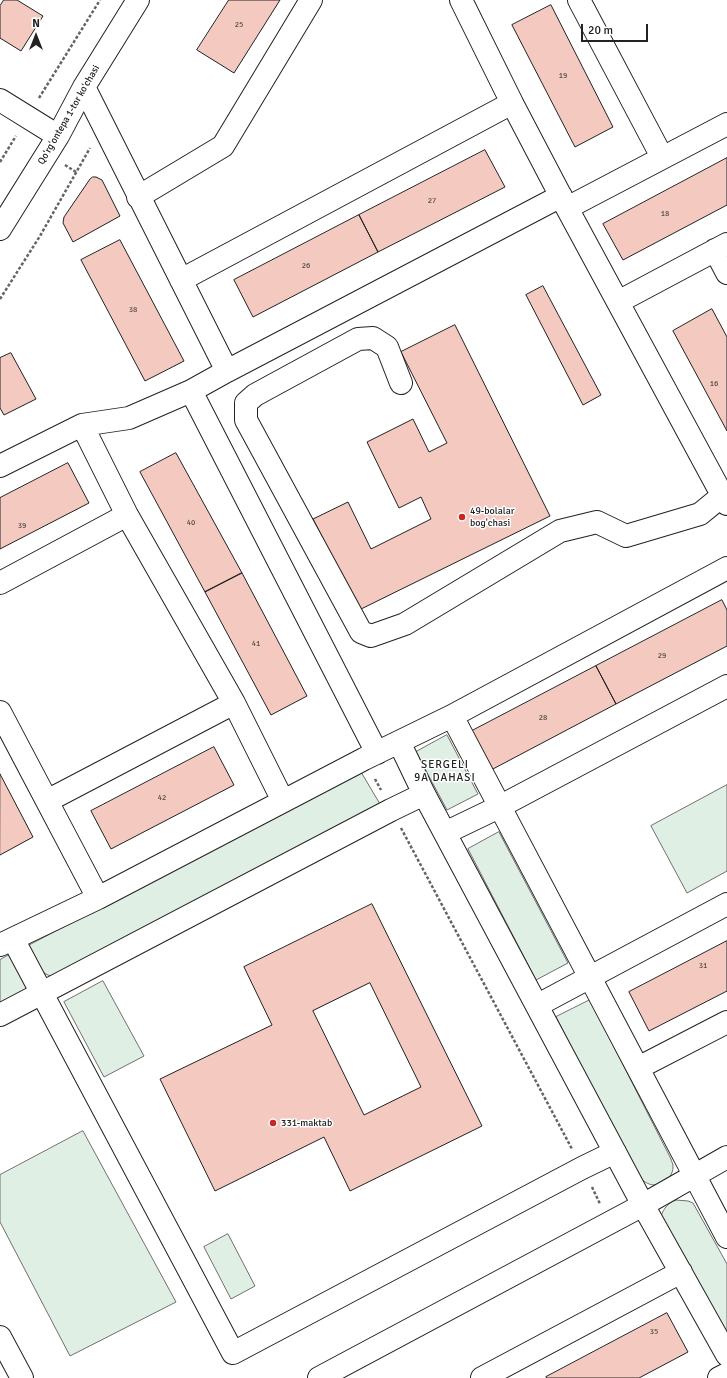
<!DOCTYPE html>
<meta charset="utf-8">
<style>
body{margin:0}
#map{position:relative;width:727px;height:1378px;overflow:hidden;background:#fff;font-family:Signika,sans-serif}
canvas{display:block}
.north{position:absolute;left:16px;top:16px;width:40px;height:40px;-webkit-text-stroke:3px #fff;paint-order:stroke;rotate:0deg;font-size:11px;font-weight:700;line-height:16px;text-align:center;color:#222}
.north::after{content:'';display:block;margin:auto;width:14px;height:18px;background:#222;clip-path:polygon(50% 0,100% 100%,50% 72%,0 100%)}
.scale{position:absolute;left:581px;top:24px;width:67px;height:18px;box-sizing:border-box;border:2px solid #222;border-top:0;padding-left:5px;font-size:12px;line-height:14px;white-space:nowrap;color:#222;-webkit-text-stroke:3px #fff;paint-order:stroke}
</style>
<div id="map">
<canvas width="727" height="1378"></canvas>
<div class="north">N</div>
<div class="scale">20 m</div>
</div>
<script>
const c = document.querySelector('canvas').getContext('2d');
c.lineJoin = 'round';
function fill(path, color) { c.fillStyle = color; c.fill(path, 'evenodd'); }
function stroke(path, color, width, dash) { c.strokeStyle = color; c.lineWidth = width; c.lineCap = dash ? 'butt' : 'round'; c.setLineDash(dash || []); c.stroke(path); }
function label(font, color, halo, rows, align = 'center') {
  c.font = font + ' Signika,sans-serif'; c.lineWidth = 3; c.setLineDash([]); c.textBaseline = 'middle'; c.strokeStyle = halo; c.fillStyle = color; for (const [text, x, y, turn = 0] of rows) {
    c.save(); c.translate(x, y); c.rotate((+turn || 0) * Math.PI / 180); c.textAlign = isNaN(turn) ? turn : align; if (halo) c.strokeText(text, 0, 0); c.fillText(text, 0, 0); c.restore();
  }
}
const green = new Path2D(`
 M447,735L478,794L447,810L416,752Z
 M361,772L380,804L53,976C39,976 34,956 28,946Z
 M727,785V871L687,893L651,826Z
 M499,832L568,963L536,980L468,849Z
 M9,955L26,985V990L0,1005V960Z
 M103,981L144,1056L104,1077L64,1002Z
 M590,1000L671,1159C671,1161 673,1163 673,1166C674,1175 664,1186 654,1185C648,1185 642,1180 637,1176L556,1017Z
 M83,1131L176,1302L70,1356L0,1222V1175Z
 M676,1200L688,1201L693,1203L727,1264V1340L661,1216C664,1208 668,1203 676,1200Z
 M228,1234L255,1286L231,1299L204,1247Z`);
fill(green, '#e0efe3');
stroke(green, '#6f6f6f', 1);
const building = new Path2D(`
 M4,0H17L43,16L21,51L0,38V6Z
 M229,0H280L234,73L197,50Z
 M551,5L613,127L575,147L512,25Z
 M485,150L505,187L378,252L359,215Z
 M727,158V205L623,260L603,224Z
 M93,177H96L102,180L120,216L73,242L63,223L64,217L90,179Z
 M359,215L378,252L253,317L234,280Z
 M120,240L184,361L145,381L81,260Z
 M543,286L601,395L583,405L526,295Z
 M712,309L727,337V431L673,331Z
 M455,325L550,516L359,610L313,519L348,502L371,549L431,519L421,497L399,508L367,442L413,419L429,452L447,443L401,352Z
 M11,353L36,399L4,415L0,408V358Z
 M176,453L242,573L205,592L140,472Z
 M68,463L89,503L0,549V498Z
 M242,573L307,696L271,715L205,592Z
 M722,600L727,610V646L616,704L596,666Z
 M596,666L616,704L491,770L470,732Z
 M214,747L234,785L111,849L91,811Z
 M0,774L33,837L0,855Z
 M372,904L482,1126L350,1191L324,1137L215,1191L160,1079L272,1025L244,967ZM370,983L421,1087L364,1115L313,1011Z
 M727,941V991L649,1031L629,992Z
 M667,1313L688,1352L639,1378H547L546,1377Z`);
fill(building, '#f3c9c0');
stroke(building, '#222', 1);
const minor = new Path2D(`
 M461,0L512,103L567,208L727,504
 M579,0L662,157
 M84,87L227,371
 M0,100L58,136
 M138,197L223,146L311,0
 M567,208L727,124
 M0,229L58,136L84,87L138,0
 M715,250L727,273
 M181,280L512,103
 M618,302L727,244
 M401,383L387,347L373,338L358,339L255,395L246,403V420L361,632L371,636L405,624L560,531L597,522L626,536L700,514L722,496
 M191,391L377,753
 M82,425L127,515L234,703L283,801
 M0,466L82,425L129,418L191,391L227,371L561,196
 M0,583L127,515
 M0,712L98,898
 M452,716L727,1237
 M399,742L424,794L643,1205L727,1355
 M47,801L234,703
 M445,833L499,807L727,686
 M13,939L233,1353L582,1168L615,1152
 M0,945L98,898L364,759L452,716L727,568
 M538,1005L727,904
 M0,1015L391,810L424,794
 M638,1068L727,1022
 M0,1337L22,1378
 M319,1378L643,1205L727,1157
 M482,1378L681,1272
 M719,1378L727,1374`);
stroke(minor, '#222', 24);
stroke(new Path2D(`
 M39,98L100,0
 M0,162L16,136
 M65,165L76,172
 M0,299L40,236L90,148
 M375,779L381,790
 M401,828L572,1149
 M592,1187L600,1204`), '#646464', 2.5, [3, 2]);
stroke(minor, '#fff', 22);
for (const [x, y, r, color] of [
 [462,517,4,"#c62828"],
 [273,1123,4,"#c62828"]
]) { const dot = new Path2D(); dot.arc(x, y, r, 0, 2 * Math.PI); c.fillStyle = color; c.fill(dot); stroke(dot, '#fff', 1.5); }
label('8px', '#564c4a', null, [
 ["25",239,25],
 ["19",563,76],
 ["27",432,201],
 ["18",665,214],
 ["26",306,266],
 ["38",133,310],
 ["16",714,384],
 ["40",191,523],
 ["39",22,526],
 ["41",256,644],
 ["29",662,656],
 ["28",543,718],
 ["42",162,798],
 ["31",703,966],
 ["35",654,1332]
]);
label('10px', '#222', '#fff', [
 ["Qoʻrgʻontepa 1-tor koʻchasi",69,115,-60]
]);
label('10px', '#222', '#fff', [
 ["49-bolalar",470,511],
 ["bog'chasi",470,523],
 ["331-maktab",281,1123]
], 'left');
c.letterSpacing = '1px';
label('11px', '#222', '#fff', [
 ["SERGELI",445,765],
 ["9A DAHASI",445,778]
]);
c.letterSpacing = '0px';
</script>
